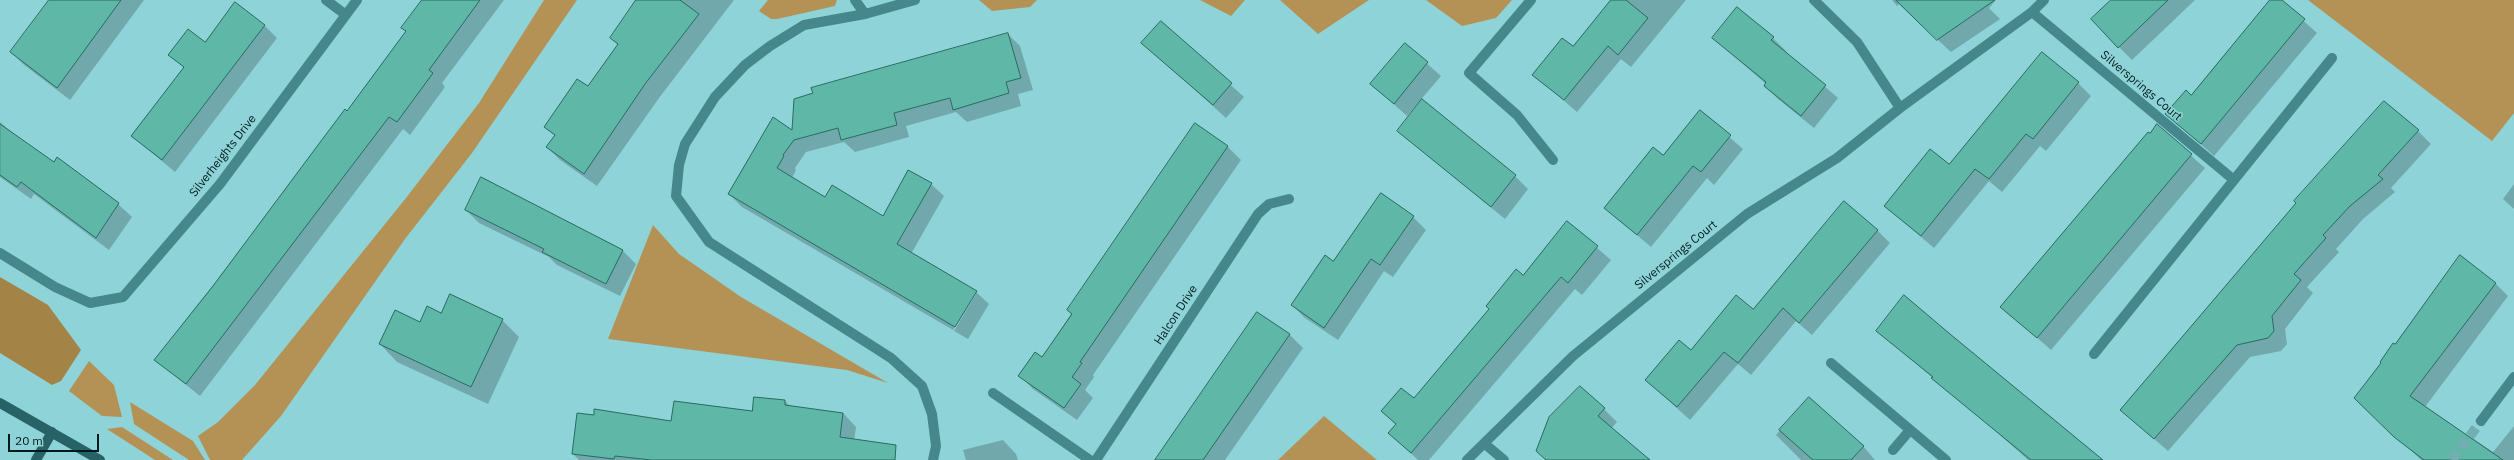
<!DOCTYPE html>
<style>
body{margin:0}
#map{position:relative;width:2514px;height:460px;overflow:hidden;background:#8ed3d7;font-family:"IBM Plex Sans",sans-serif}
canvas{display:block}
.scale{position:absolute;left:8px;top:434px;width:91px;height:18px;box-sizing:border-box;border:2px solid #001a1c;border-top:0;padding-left:5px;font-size:12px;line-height:14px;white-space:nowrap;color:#001a1c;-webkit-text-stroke:3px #8ed3d7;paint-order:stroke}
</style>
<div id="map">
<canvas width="2514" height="460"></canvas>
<div class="scale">20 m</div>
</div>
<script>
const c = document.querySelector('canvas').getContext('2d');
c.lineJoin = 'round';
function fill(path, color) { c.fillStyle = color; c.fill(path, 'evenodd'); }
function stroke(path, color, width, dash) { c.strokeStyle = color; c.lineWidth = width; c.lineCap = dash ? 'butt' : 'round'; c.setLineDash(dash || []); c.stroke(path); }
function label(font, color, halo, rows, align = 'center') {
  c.font = font + ' "IBM Plex Sans",sans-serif'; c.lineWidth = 3; c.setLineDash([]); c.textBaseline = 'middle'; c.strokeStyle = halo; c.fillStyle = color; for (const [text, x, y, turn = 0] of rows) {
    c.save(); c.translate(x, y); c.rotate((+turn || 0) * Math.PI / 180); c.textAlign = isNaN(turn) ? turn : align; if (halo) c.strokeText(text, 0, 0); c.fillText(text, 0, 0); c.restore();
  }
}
fill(new Path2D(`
 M544,0H577L472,153L405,239L281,416L242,460H210L198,436L218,422L255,385L406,198L479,103Z
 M768,0H837L835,6L777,19H771L759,11Z
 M979,0H1037L1030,7L992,11Z
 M1200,0H1245L1231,16Z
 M1280,0H1369L1318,34Z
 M1426,0H1512L1496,18L1462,26Z
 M2308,0H2514V113L2492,141Z
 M653,225L679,254L741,297L888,383L847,370L608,339Z
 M89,361L114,385L122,417L102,416L69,391Z
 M130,402L193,441L205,460H189L134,424Z
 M1324,416L1377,460H1278Z
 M122,427L173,460H155L107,429Z`), '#b49256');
fill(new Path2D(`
 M0,277L48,305L81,350L61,381L52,385L0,353Z`), '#a48346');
fill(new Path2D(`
 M50,0H144L70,100L23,64L11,52Z
 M424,0H504L442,83L445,87L410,135L403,129L200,396L155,360L347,112L406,32L403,28Z
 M637,0H734L659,98L597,186L560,160L547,147L555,136L546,127L588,88L618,45L611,38Z
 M1612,0H1686L1631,67L1621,59L1577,112L1534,75L1573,47Z
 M1892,0H1996L1989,8L2000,19L1951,52L1899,4L1897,6Z
 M2112,0H2195L2132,60L2119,47Z
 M2271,0H2280L2317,33L2214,156L2167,114L2191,96Z
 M1161,22L1244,97L1226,118L1143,43Z
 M264,25L277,38L175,172L132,136L184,68L169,54Z
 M1008,34L1020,46L1033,90L1018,94L1021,106L967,122L956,112L906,126L909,137L855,152L844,142L806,152L795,168L796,170L792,178L826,198L884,217L931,184L944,196L911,254L976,292L989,304L968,339L954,331L976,294H974L953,330L742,207L729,194L793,132Z
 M1713,38H1773L1786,51L1785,52L1838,98L1814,128L1778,99L1765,86L1766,84Z
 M1405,44L1441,76L1407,116L1371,84Z
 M2078,83L2091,96L2046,151L2040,146L2002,192L1989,181L1934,248L1885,206Z
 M1700,112L1743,149L1714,185L1707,178L1651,247L1605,208L1663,157Z
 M0,122L19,139L54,163L57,158L118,204L132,217L109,250L34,194L31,199L0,177Z
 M1195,125L1228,147L1241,160L1093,375L1094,377L1085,390L1093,398L1077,420L1033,389L1020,376L1042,358Z
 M2157,126L2205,168L2051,350L2002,307Z
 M1398,131L1515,176L1528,189L1505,219Z
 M2418,131L2431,144L2391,188L2395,192L2363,219L2336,249L2339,252L2307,287L2313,293L2285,329L2287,344L2281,351L2250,357L2168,451L2121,410Z
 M481,179L623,251L636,264L620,296L557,265L549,257L479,223L466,210Z
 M2514,184V209L2503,199Z
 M1413,217L1426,230L1393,277L1384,271L1338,340L1305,318L1292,305L1333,263Z
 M1567,222L1611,260L1582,295L1575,289L1429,460H1418L1389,433L1396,425L1383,411L1414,400L1490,309L1523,276Z
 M1877,230L1890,243L1812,335L1796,321L1751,375L1738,364L1690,420L1646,380Z
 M2495,283L2508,296L2425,407L2493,452L2514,426V460H2421L2356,398L2396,345Z
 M1904,297L1941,385L1877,330Z
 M1257,313L1290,335L1303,348L1225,460H1155Z
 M442,314L502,320L519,337L488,404L397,362L380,344Z
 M1809,398L1863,446L1875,460H1801L1776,435Z
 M1961,400L2101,460H2028Z
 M785,401L791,407L843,413L856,427L854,442L864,460H579L573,454L578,414L672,422L753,412Z
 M1604,409L1617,422L1611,429L1648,460H1546Z
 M1003,440L1016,454L1018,460H966L963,450Z`), '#0003');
const building = new Path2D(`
 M49,0H121L57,88L10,52Z
 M422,0H480L429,70L433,73L397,122L389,117L186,384L154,360L213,286L321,141L345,109L347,111L406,31L401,28Z
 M636,0H680L699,14L645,84L584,174L546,147L555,135L544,127L577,79L588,86L618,44L610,38Z
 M1611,0H1626L1648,18L1618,55L1608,46L1564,100L1532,75L1562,38L1573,46Z
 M1896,0H1995L1937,40Z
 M2111,0H2168L2118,48L2091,19Z
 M2270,0H2282L2305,19L2201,144L2165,114L2186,90L2191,95Z
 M235,2L265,25L162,160L131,136L184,67L168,55L188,29L205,42Z
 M1737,7L1774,37L1771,40L1826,85L1801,116L1764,86L1766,82L1712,38Z
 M1161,21L1232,83L1213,105L1141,43Z
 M1008,33L1021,78L1006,82L1009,93L953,110L950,98L894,113L897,125L841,140L838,128L794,140L783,155L784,156L777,168L825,197L832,185L883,216L908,170L932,183L897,244L977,291L955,327L728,194L773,117L792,130L794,99L813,93L811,88Z
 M1405,43L1428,62L1394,104L1370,84Z
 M2042,52L2079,82L2033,139L2026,134L1989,179L1975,169L1921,236L1884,206L1930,149L1949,164Z
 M1422,99L1516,175L1491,207L1397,131Z
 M2384,101L2419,130L2378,175L2383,179L2350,206L2323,235L2326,238L2294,274L2301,280L2272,316L2274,331L2268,338L2237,345L2154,439L2120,410L2296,203L2294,201Z
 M1700,110L1731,135L1701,172L1693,166L1637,235L1604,208L1653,147L1663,155Z
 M1195,123L1228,146L1080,362L1082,363L1072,377L1081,384L1064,408L1018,376L1035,352L1042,357L1072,314L1067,310Z
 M0,124L54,162L57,157L119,203L96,238L21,182L17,187L0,175Z
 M2157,124L2192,154L2037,338L2000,307L2148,132L2150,133Z
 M481,177L623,250L606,284L542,252L544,249L465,210Z
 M1381,193L1414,216L1380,265L1371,259L1324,328L1291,305L1325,255L1333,261Z
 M1844,201L1878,230L1799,323L1783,308L1738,363L1724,352L1677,407L1645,380L1679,340L1691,350L1736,295L1753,309Z
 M1567,221L1598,246L1568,283L1561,277L1411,453L1388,433L1396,424L1381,411L1401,388L1414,398L1489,309L1486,306L1516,269L1523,275Z
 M2460,255L2496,283L2410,396L2503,460H2424L2394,437L2354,398L2381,363L2380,362L2393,343L2395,344Z
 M450,294L503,319L471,387L379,344L395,310L420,322L427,306L441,313Z
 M1904,295L1950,334L2103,460H2031L1931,378L1933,377L1876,331Z
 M1257,312L1290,334L1203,460H1155Z
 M1580,386L1605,408L1598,416L1650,460H1546L1536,451L1549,417Z
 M754,397L785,400V405L843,413L840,437L896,445L895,460H651L615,456L614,459L572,454L577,413L594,415V409L671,421L674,401L752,411Z
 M1809,397L1864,446L1851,460H1813L1779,430Z`);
fill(building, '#5eb7a7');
stroke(building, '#286b60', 1);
stroke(new Path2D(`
 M2452,460L2481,421`), '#72aeb2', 10, [10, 5]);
stroke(new Path2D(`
 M855,0L865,14`), '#45878b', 10);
stroke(new Path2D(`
 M326,0L346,15
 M915,0L865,14L804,25L770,46L745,65L715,97L685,144L679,165L676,196L709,242L891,358L922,386L932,414L936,446L933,460
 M1531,0L1469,73L1517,115L1553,160
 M1814,0L1857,42L1900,108
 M2032,12L2234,180
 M0,253L55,287L90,303L123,297L220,184L357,0
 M2094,354L2332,58
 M1831,363L1946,460
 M993,393L1090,460
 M2481,421L2514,377
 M1485,444L1504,460
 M1893,450L1910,430
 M1096,460L1258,214L1269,204L1289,199
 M1467,460L1573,356L1747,214L1837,158L1900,108L2032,12L2044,0`), '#45878b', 10);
stroke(new Path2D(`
 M0,403L100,460
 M36,460L52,432`), '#276266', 10);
label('12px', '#001a1c', '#8ed3d7', [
 ["Silversprings Court",2141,86,40],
 ["Silverheights Drive",223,156,-52],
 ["Silversprings Court",1676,255,-39],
 ["Halcon Drive",1176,315,-57]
]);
</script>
